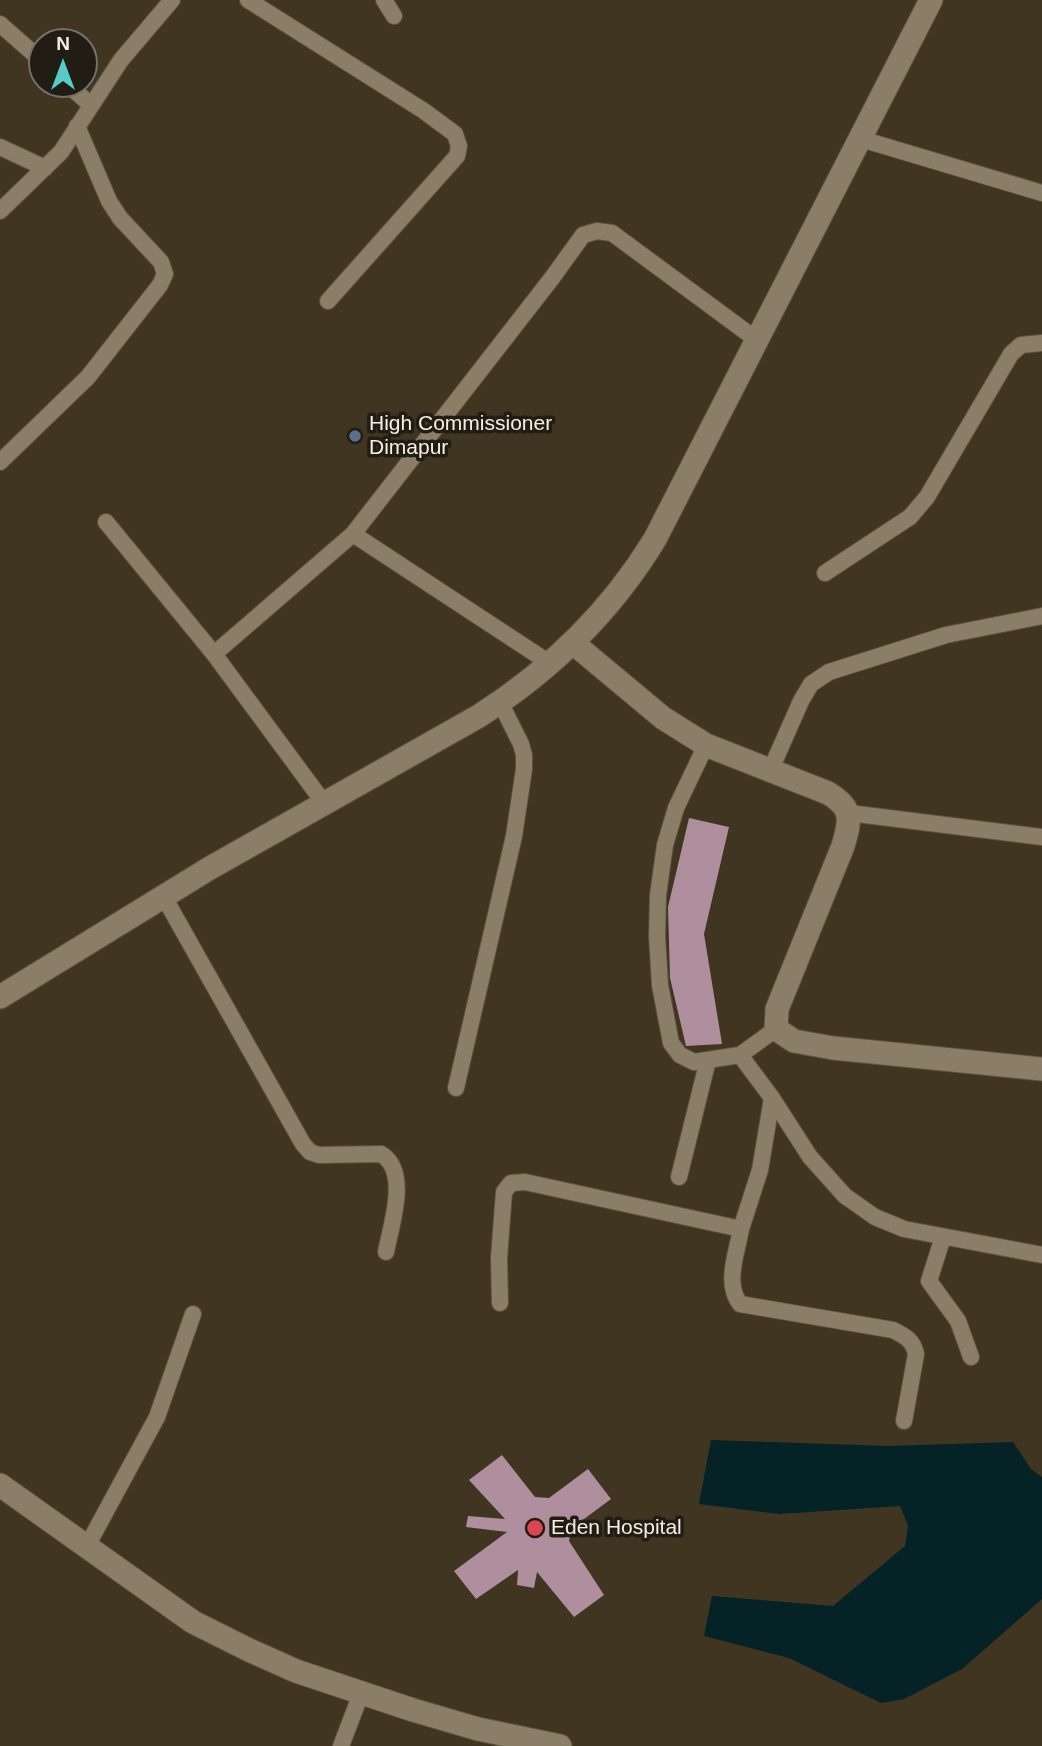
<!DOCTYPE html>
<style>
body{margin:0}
#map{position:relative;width:1042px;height:1746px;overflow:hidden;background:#3f3520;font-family:Arial,sans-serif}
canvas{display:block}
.north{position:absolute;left:28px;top:28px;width:70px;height:70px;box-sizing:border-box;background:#221d14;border:2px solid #767166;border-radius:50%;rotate:0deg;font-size:19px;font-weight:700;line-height:28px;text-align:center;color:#f5eee1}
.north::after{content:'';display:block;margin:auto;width:24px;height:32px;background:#54cdc8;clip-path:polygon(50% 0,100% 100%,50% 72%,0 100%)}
</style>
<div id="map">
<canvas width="1042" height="1746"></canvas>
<div class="north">N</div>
</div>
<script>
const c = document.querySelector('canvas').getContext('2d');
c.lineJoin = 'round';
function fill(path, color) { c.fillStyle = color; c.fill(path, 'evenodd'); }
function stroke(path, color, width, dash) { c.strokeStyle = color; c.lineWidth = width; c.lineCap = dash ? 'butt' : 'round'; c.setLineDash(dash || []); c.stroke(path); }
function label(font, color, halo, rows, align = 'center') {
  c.font = font + ' Arial,sans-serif'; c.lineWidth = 7; c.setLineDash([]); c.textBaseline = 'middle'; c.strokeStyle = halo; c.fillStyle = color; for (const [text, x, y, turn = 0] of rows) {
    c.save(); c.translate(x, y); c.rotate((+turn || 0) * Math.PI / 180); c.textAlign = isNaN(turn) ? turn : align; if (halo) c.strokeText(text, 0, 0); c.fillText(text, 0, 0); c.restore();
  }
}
fill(new Path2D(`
 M711,1440L888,1446L1013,1442L1031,1469L1042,1477V1599L962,1669L904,1699L881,1703L789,1658L704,1636L712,1596L833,1606L905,1546L908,1526L900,1506L779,1514L699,1504Z`), '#052326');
fill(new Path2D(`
 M689,818L729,827L704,934L722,1044L686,1046L670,978L668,907Z
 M502,1455L535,1497L549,1498L588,1469L611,1499L572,1528L569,1541L604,1595L574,1617L537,1572L534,1588L517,1585L518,1570L476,1599L454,1571L507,1532L466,1527L468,1516L505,1519L469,1480Z`), '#af8f9e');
const street = new Path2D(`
 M248,0L424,111L455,134L459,146L457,156L328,301
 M384,0L394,16
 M0,24L42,61
 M67,84L91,105
 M861,139L1042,193
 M0,147L45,168
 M0,211L61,152L121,60L172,0
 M0,462L88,377L160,285L165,274L161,262L120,218L109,201L77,126
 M106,522L214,654L324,803
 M353,534L552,278L583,235L597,231L612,233L757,340
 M825,573L910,517L927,497L1011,354L1021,345L1042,343
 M214,654L353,534L551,664
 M706,745L676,808L665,845L658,895L657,936L660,985L671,1043L680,1055L694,1062L740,1055L776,1029
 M771,769L801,701L811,684L829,672L946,635L1042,616
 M849,813L1042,837
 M164,897L303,1144L310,1152L319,1155L381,1154C410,1171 391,1225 386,1252
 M740,1055L772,1098L810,1157L845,1196L875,1217L904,1229L1042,1255
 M456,1088L514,836L524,769V755L521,744L500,702
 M679,1177L708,1060
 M741,1229L760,1170L772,1098
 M943,1237L929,1281L958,1321L971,1357
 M500,1303L499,1258L504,1192L511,1183L525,1182L741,1229C737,1253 724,1283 740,1304L893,1330C905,1336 913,1340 916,1354L904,1421
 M86,1548L157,1417L193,1314
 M341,1746L362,1691`);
const secondary = new Path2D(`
 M573,643L663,718L706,745L828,793C853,808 851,819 843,846L777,1009L776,1029L794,1041L833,1048L1042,1069
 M0,997L210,868L479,716C551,670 610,613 655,539L931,0
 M0,1485L193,1622L249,1650L296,1671L413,1710L478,1729L560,1746`);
stroke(street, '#5c5340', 18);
stroke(secondary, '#5c5340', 25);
stroke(street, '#8a7e66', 16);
stroke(secondary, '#8a7e66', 23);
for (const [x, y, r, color] of [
 [355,436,7,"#5c6f8a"],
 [535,1528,9,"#e0444e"]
]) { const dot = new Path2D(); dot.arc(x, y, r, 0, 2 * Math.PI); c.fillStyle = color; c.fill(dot); stroke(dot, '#221d14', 2.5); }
label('21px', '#f5eee1', '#221d14', [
 ["High Commissioner",369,424],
 ["Dimapur",369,448],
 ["Eden Hospital",551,1528]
], 'left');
</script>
